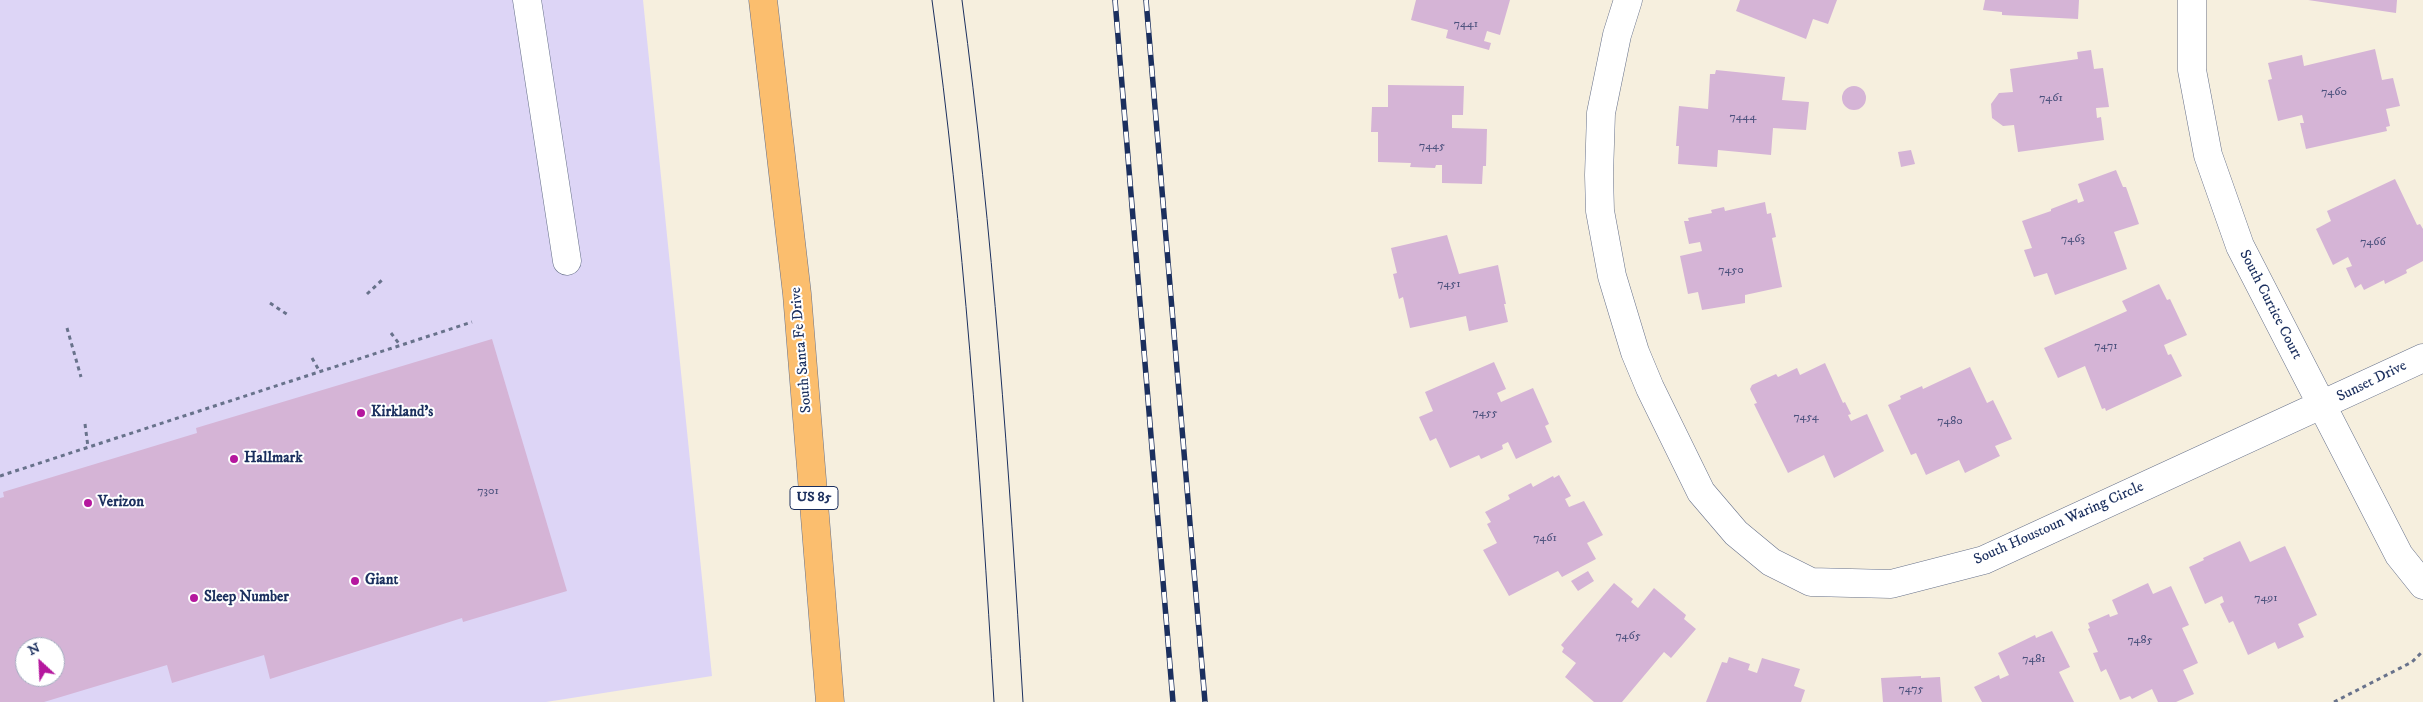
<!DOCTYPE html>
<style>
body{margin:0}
#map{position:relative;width:2423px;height:702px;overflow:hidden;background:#f6efde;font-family:"IM FELL DW Pica",serif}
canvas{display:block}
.north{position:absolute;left:15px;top:637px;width:50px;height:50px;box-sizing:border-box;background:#fff;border:1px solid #a4acbf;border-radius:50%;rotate:335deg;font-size:14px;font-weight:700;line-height:20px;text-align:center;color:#1b2f5e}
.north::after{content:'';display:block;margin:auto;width:18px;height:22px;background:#b5179e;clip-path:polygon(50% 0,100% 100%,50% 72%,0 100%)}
</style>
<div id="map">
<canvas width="2423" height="702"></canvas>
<div class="north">N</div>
</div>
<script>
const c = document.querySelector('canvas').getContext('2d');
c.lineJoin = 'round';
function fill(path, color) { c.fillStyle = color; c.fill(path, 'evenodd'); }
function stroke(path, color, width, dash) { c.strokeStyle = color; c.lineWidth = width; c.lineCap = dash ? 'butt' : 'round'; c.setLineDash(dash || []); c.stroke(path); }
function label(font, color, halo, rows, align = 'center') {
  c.font = font + ' "IM FELL DW Pica",serif'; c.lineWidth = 4; c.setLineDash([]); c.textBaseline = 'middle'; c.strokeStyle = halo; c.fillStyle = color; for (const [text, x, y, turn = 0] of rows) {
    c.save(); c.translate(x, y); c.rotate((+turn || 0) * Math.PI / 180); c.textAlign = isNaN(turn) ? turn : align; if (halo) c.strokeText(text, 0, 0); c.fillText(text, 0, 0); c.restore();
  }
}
fill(new Path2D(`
 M0,0H643L712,676L546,702H0ZM25,647H55V677H25Z`), '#ddd5f6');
fill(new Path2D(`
 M1416,0H1510L1500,35L1487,31L1484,41L1491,43L1489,50L1446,38L1448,30L1411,20Z
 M1740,0H1837L1828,24L1813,19L1806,39L1736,11Z
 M1985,0H2079L2078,19L2002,15V12L1983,10Z
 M2308,0H2397L2396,13Z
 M2375,49L2382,80L2393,78L2400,106L2386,109L2390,126L2386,127L2387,131L2306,149L2300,123H2304L2302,115L2278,121L2268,80L2272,79L2268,63L2302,55L2304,66Z
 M2091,50L2094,69L2103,68L2109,107L2096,108L2097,118L2101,117L2104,140L2018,152L2014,125L2003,126L1992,118L1991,104L1999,93L2013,92L2010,69L2078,59L2077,52Z
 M1716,70L1785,77L1782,100L1809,102L1806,130L1773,128L1771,155L1718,150L1717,167L1678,164L1679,146H1676L1679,106L1708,109L1710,74H1715Z
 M1388,85L1464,86L1463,115H1452V128L1487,129L1486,166H1483L1482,184L1442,183V165H1436L1435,168L1410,167L1411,163L1378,162V132H1371L1372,107H1388Z
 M1842 98a12 12 0 1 1 24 0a12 12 0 1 1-24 0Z
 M1911,150L1915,164L1901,167L1898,152Z
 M2116,170L2123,187H2126L2139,224L2114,232L2127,269L2055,295L2047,273L2034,277L2024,250L2032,248L2022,221L2051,211V209L2077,199L2078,203L2084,201L2078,184Z
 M2395,179L2417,225L2420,224L2423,229V261L2406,270L2407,273L2385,284L2384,280L2364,290L2361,284L2355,288L2346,268L2352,266L2348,257L2333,265L2316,229L2331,221L2327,211Z
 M1765,202L1767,214L1771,213L1776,237L1772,238L1782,287L1745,295V303L1702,310L1698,292L1688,294L1680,256L1702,251L1700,242L1689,244L1684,221H1689L1688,218L1712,213L1711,210L1724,207L1725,211Z
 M1447,235L1459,274L1498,265L1506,304H1504L1508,322L1469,331L1466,316L1410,328L1403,297L1399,299L1393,274L1397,273L1391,248Z
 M2159,284L2167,300L2170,299L2187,335L2164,345L2168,355L2171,354L2182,376L2106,411L2105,408L2102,409L2085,366L2058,378L2044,348L2127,311L2122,301Z
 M492,339L567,591L463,622L462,618L270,679L264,655L172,683L167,665L44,702H0V498L4,497L3,492L197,433L196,428ZM25,647H55V677H25Z
 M1494,362L1506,389L1497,393L1501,402L1533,388L1549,424L1545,426L1552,442L1516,459L1508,442L1502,445L1503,449L1481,459L1479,455L1450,468L1436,438L1430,441L1419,417L1433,411L1425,392Z
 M1825,363L1843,403L1845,402L1851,414L1848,415L1851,421L1867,414L1884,451L1834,478L1824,455L1788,473L1754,404L1757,403L1750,389L1752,385L1776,374L1778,377L1797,368L1800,375Z
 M1970,367L1987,403L1993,400L2012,439L1995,446L2000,456L1965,473L1959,460L1926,475L1916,453L1911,455L1888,405L1901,399L1900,396L1922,386L1923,389Z
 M1559,475L1571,496L1565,499L1569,507L1584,501L1603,535L1587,543L1596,559L1562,577L1558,571L1509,596L1483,550L1497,543L1487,524L1491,522L1485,512L1510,499L1508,495L1531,483L1533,487L1553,476L1554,478Z
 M2240,541L2250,562L2285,546L2317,615L2298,624L2304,637L2278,649L2275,642L2248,655L2233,621L2229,623L2220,604L2224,602L2222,596L2205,604L2189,567L2204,560L2203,558Z
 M1588,571L1594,581L1578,591L1571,581Z
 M1614,583L1633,599L1631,602L1638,608L1654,588L1686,615L1684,619L1696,629L1671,658L1664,652L1622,702H1594L1565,677L1576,663L1562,652L1564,648L1561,645Z
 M2148,583L2153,594L2171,586L2189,625L2182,628L2198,663L2183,670L2194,694L2176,702H2158L2152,689L2132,699L2130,696L2120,700L2106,669L2101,672L2093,653L2098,652L2088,629L2090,628L2088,623L2109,614L2110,617L2118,614L2112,600Z
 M2052,631L2070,667L2059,672L2074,702H1982L1974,687L1999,675L2000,679L2009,675L1998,653L2035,635L2036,638Z
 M1729,657L1750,664L1748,670L1757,673L1762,658L1800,669L1794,686L1805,690L1801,702H1706L1722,662L1727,663Z
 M1921,676V678L1940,677L1942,702H1883L1881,678Z`), '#d5b4d6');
const minor = new Path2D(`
 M527,0L567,261
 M1628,0L1617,35L1601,113L1599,175L1600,211L1612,276L1635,352L1650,388L1701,492L1736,533L1771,562L1811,582L1891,584L1984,560L2423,358
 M2192,0V70L2208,155L2240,246L2399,555L2423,585`);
const highway = new Path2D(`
 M763,0L797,294L830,702`);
stroke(minor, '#68728b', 29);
stroke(highway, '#68728b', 29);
stroke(new Path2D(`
 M367,294L382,280
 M270,303L288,315
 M67,328L81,377
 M391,333L400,345
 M312,358L320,372
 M85,424L88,447
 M0,476L472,322
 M2334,702L2412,662L2423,651`), '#68728b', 3, [4, 4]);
stroke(minor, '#fff', 28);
stroke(highway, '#fbbe6e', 28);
stroke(new Path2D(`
 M932,0C964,233 980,467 994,702
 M962,0C993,233 1009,467 1023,702`), '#1b2f5e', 1);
const rail = new Path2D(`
 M1115,0L1173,702
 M1146,0L1205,702`);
stroke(rail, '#1b2f5e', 5.5);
stroke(rail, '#fff', 4, [11]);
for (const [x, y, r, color] of [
 [361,413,5,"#b5179e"],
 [234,459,5,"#b5179e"],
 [88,503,5,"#b5179e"],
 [355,581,5,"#b5179e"],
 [194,598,5,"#b5179e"]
]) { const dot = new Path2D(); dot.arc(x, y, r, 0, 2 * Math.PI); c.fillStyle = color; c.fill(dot); stroke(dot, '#fff', 2); }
label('12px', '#4a507c', null, [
 ["7441",1466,25],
 ["7460",2334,93],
 ["7461",2051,99],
 ["7444",1743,118],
 ["7445",1432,147],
 ["7463",2073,240],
 ["7466",2373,243],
 ["7450",1731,271],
 ["7451",1449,285],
 ["7471",2106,347],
 ["7455",1485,414],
 ["7454",1806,418],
 ["7480",1950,422],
 ["7301",488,492],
 ["7461",1545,539],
 ["7491",2266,599],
 ["7465",1628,637],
 ["7485",2140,641],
 ["7481",2034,660],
 ["7475",1911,690]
]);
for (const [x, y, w] of [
 [814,498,48]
]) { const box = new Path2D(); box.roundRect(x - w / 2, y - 11.5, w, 23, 4); c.fillStyle = '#fff'; c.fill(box); stroke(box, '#1b2f5e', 1); }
label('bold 14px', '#1b2f5e', null, [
 ["US 85",814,498]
]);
label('15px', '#1b2f5e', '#fff', [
 ["South Curtice Court",2270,305,63],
 ["South Santa Fe Drive",802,350,-95],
 ["Sunset Drive",2372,382,-26],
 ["South Houstoun Waring Circle",2059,524,-24]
]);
label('bold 15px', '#1b2f5e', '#fff', [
 ["Kirkland's",371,413],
 ["Hallmark",244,459],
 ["Verizon",98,503],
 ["Giant",365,581],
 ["Sleep Number",204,598]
], 'left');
</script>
